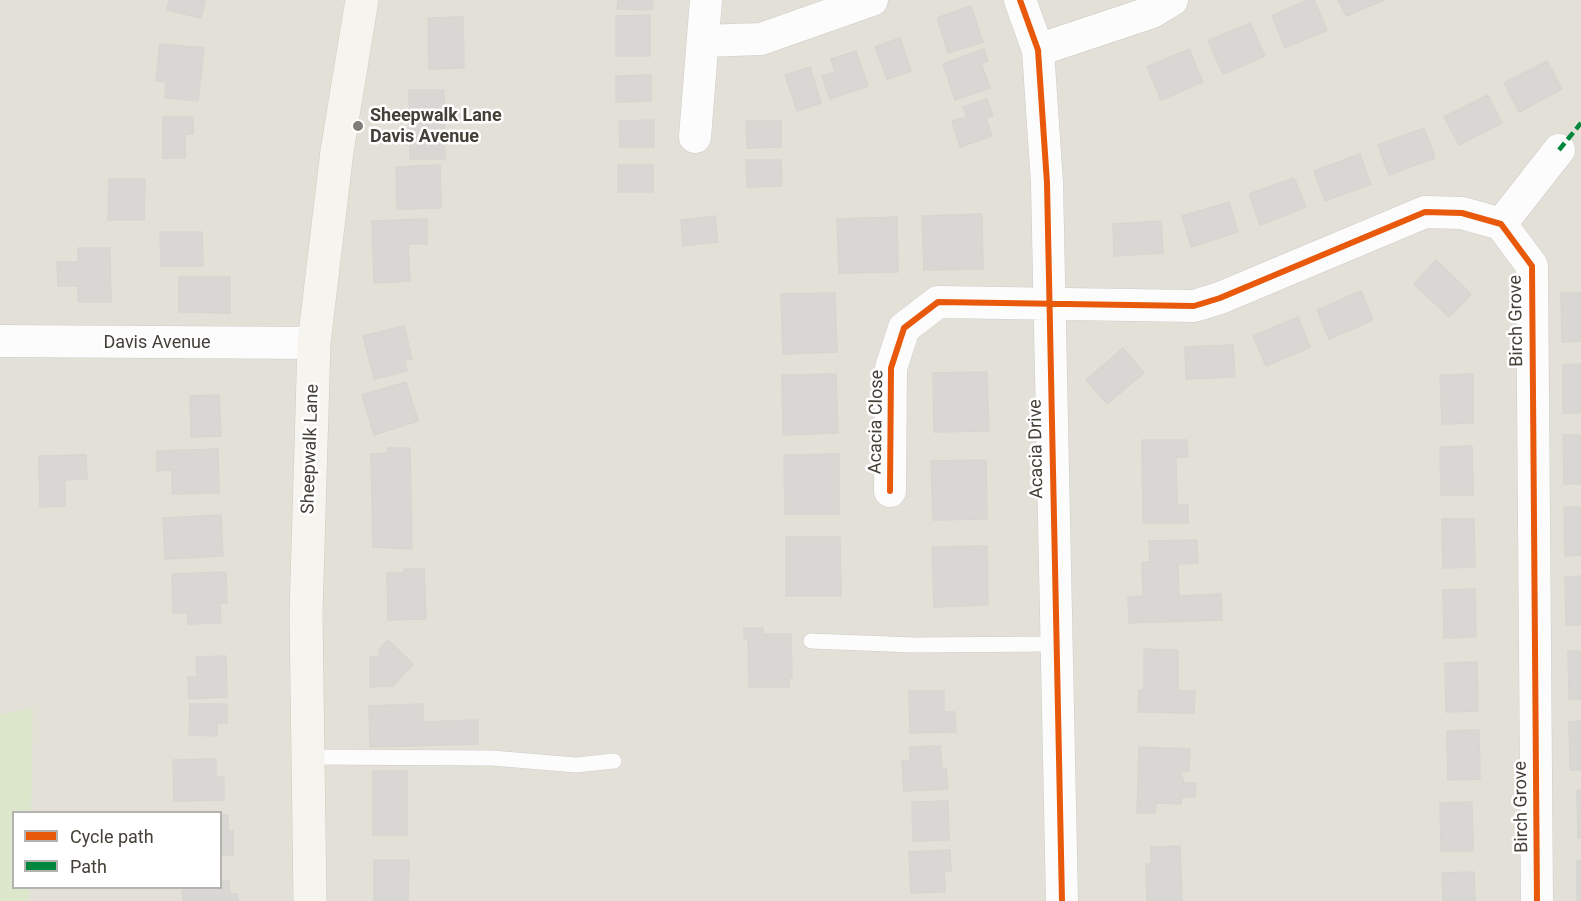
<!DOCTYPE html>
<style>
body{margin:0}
#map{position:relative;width:1581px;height:901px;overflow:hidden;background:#f0eeea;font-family:Roboto,sans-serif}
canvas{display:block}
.legend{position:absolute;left:12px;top:811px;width:210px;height:78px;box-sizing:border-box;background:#fff;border:2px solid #b5b3af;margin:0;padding:8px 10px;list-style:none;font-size:18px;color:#454037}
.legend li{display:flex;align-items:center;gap:12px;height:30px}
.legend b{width:30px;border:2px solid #b5b3af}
</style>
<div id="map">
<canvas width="1581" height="901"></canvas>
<ul class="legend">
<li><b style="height:8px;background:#e8590c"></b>Cycle path</li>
<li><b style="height:8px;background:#00873e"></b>Path</li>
</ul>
</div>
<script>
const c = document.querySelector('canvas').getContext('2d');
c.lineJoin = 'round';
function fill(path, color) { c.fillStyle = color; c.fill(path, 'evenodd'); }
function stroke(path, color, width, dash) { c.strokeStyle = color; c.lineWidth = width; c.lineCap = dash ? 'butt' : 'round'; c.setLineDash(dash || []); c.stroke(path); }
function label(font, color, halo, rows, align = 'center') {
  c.font = font + ' Roboto,sans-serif'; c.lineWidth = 5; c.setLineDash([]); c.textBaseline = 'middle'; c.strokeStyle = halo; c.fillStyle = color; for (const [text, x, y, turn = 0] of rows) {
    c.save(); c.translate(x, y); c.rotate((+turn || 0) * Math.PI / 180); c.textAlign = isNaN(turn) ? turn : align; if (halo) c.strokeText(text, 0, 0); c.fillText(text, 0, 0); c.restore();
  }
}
fill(new Path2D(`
 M0,0H1581V901H0ZM14,812H220V888H14Z`), '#e3e0d8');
fill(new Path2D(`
 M33,708L31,812H14V888H29V901H0V714Z`), '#dde7cc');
const building = new Path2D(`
 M169,0H205L201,18L167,10Z
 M618,0H653L652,10L617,9Z
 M1307,0H1314L1327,30L1285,48L1272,16Z
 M1338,0H1384L1346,16Z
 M971,6L983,42L948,53L937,18Z
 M650,15V56H616V16Z
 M463,17L464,68L429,69L428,18Z
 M1250,23L1265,56L1223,74L1208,41Z
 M900,38L911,71L887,79L875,47Z
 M160,44L204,48L198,101L165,98L166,82L156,81Z
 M984,49L988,61L981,63L990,88L955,100L943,64Z
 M1189,49L1203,82L1161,100L1147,67Z
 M856,51L868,86L830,99L822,76L835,72L831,59Z
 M1547,61L1562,89L1519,112L1504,83Z
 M810,67L821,103L797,111L785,75Z
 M651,75V101L616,102V76Z
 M409,90H444L445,159H410Z
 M1488,95L1502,123L1459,145L1444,117Z
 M987,99L993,116L986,118L992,136L960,147L952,121L967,117L963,107Z
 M163,117H193V134H185V158H163Z
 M654,120V147H620L619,121Z
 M746,121H781V147L747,148Z
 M1424,128L1435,158L1389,175L1378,145Z
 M1360,154L1371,184L1325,201L1314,171Z
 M746,160H781L782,186L747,187Z
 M440,165L441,208L397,209L396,167Z
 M618,165H653V192H618Z
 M1294,178L1306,207L1260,225L1249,194Z
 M109,179H145L144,220H108Z
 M1229,202L1238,232L1191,247L1182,216Z
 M982,214L983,269L924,270L922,216Z
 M715,216L718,242L683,246L681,220Z
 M897,217L898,272L839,273L837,219Z
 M427,219V244H408L410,281L374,283L372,221Z
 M1161,221L1163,253L1114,256L1113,224Z
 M160,232H202L203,266H161Z
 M78,248H110L111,302H78V286H58L57,262H78Z
 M1436,260L1471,294L1449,317L1414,284Z
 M179,277H230V313L179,312Z
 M1361,291L1373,320L1329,339L1317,310Z
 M835,293L837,352L783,354L781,294Z
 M1561,293H1581V341L1562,342Z
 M1298,317L1310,347L1266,366L1253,336Z
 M404,326L412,359L404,360L407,371L374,379L363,336Z
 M1233,345L1235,377L1186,379L1185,347Z
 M1123,348L1144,373L1107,404L1086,380Z
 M1581,364V413H1563V365Z
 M987,372L989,431L934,432L933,373Z
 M836,374L838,433L783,435L782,375Z
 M1473,374V423L1442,424L1440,375Z
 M406,382L418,421L374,435L362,395Z
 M219,395L221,436L191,437L190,396Z
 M1563,435H1581V484H1564Z
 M1142,440H1187L1188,457H1176L1177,505H1188V523H1143Z
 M1472,446L1473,495H1441L1440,447Z
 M388,448H410L412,549L373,547L371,454L388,453Z
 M218,449L219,493L172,494V470L157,471V451Z
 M839,454V514H785L784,455Z
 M86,455L87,479L65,480V506L40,507L39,456Z
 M986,460L987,519L933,520L931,461Z
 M1564,507H1581V555L1565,556Z
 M221,515L223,556L165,559L163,518Z
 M1442,519H1474L1475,567L1443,568Z
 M786,537H840L841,596H786Z
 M1197,540L1198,563L1178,564L1179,596L1221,594L1222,620L1129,623L1128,597L1143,596L1142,562H1150L1149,541Z
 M987,546L988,605L934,607L932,547Z
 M404,569H424L426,619L388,620L387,573H404Z
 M226,572L227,603H220L221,623L188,624L187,613H173L172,574Z
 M1581,576V625H1566L1565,577Z
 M1475,589L1476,637L1444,638L1443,590Z
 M744,628H763L764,634H791L792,678H789V687H749L748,639H744Z
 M388,640L413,664L393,686L370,687V657L380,656L379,650Z
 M1144,649L1178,650V691H1195L1194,713L1138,712L1139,690H1144Z
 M1568,651H1581V699H1569Z
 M226,656L227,697L189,699L188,677H197L196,657Z
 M1477,662L1478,711L1446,712L1445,663Z
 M909,691H944V712H955L956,732L910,733Z
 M190,704H227V723H217V736L189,735Z
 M423,704V722L478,720V744L370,747L369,706Z
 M1581,721V770H1570L1569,722Z
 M1479,730L1480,779L1448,780L1447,731Z
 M940,746L942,769H946L948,789L904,791L902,761L910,760V747Z
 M1139,747L1190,749L1189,771H1181V778H1183V783H1196L1195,797H1182L1181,804L1156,803L1155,813H1137Z
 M216,759V777H224V800L174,801L173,760Z
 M373,771H407V835H373Z
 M1577,790H1581V838H1578Z
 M948,801L949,840L913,841L912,802Z
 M1472,802L1473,851H1441L1440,803Z
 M220,815H228V831H233V855H220Z
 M1180,846L1182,901H1147L1146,864H1151V847Z
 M950,850L951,871H944L945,892L911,893L909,852Z
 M374,860H409L408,901H374Z
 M1577,861H1581V901H1577Z
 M1474,872L1475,901H1443L1442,873Z
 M220,881H229L230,894H238V901H183L182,888H220Z`);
fill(building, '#d9d7d3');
stroke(building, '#d8d5d0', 1.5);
const lane = new Path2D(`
 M811,641L914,645L1056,644
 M308,757L492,758L576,765L614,761`);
const street = new Path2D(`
 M1020,0L1038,50L1047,183L1062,901
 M703,41L761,39L872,0
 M1038,50L1152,12L1172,0
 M695,137L706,0
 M1501,224L1559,150
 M0,341L314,343
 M890,491L891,368L904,328L938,302L1194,306L1220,298L1425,212L1462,213L1501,224L1532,266L1537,901`);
const secondary = new Path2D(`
 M310,901L306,614L314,343L337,151L362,0`);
stroke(lane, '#ceccc8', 16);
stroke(street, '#ceccc8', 33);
stroke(secondary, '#cecbc1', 34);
stroke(lane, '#fdfcfc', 15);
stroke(street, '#fdfcfc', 32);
stroke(secondary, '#f6f4ef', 33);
stroke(new Path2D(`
 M1559,150L1581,123`), '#00873e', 4.5, [9, 4.5]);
stroke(new Path2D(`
 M1020,0L1038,50L1047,183L1062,901
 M890,491L891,368L904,328L938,302L1194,306L1220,298L1425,212L1462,213L1501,224L1532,266L1537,901`), '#e8590c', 6);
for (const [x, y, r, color] of [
 [358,126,6,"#817d76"]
]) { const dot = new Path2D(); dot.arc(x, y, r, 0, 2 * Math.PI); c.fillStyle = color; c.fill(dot); stroke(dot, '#fff', 2); }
label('bold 18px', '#454037', '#fff', [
 ["Sheepwalk Lane",370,116],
 ["Davis Avenue",370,137]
], 'left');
label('18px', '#454037', '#fff', [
 ["Birch Grove",1517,321,-91],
 ["Davis Avenue",157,343],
 ["Acacia Close",877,422,-89],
 ["Sheepwalk Lane",311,449,-88],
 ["Acacia Drive",1037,449,-91],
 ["Birch Grove",1522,807,-91]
]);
</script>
